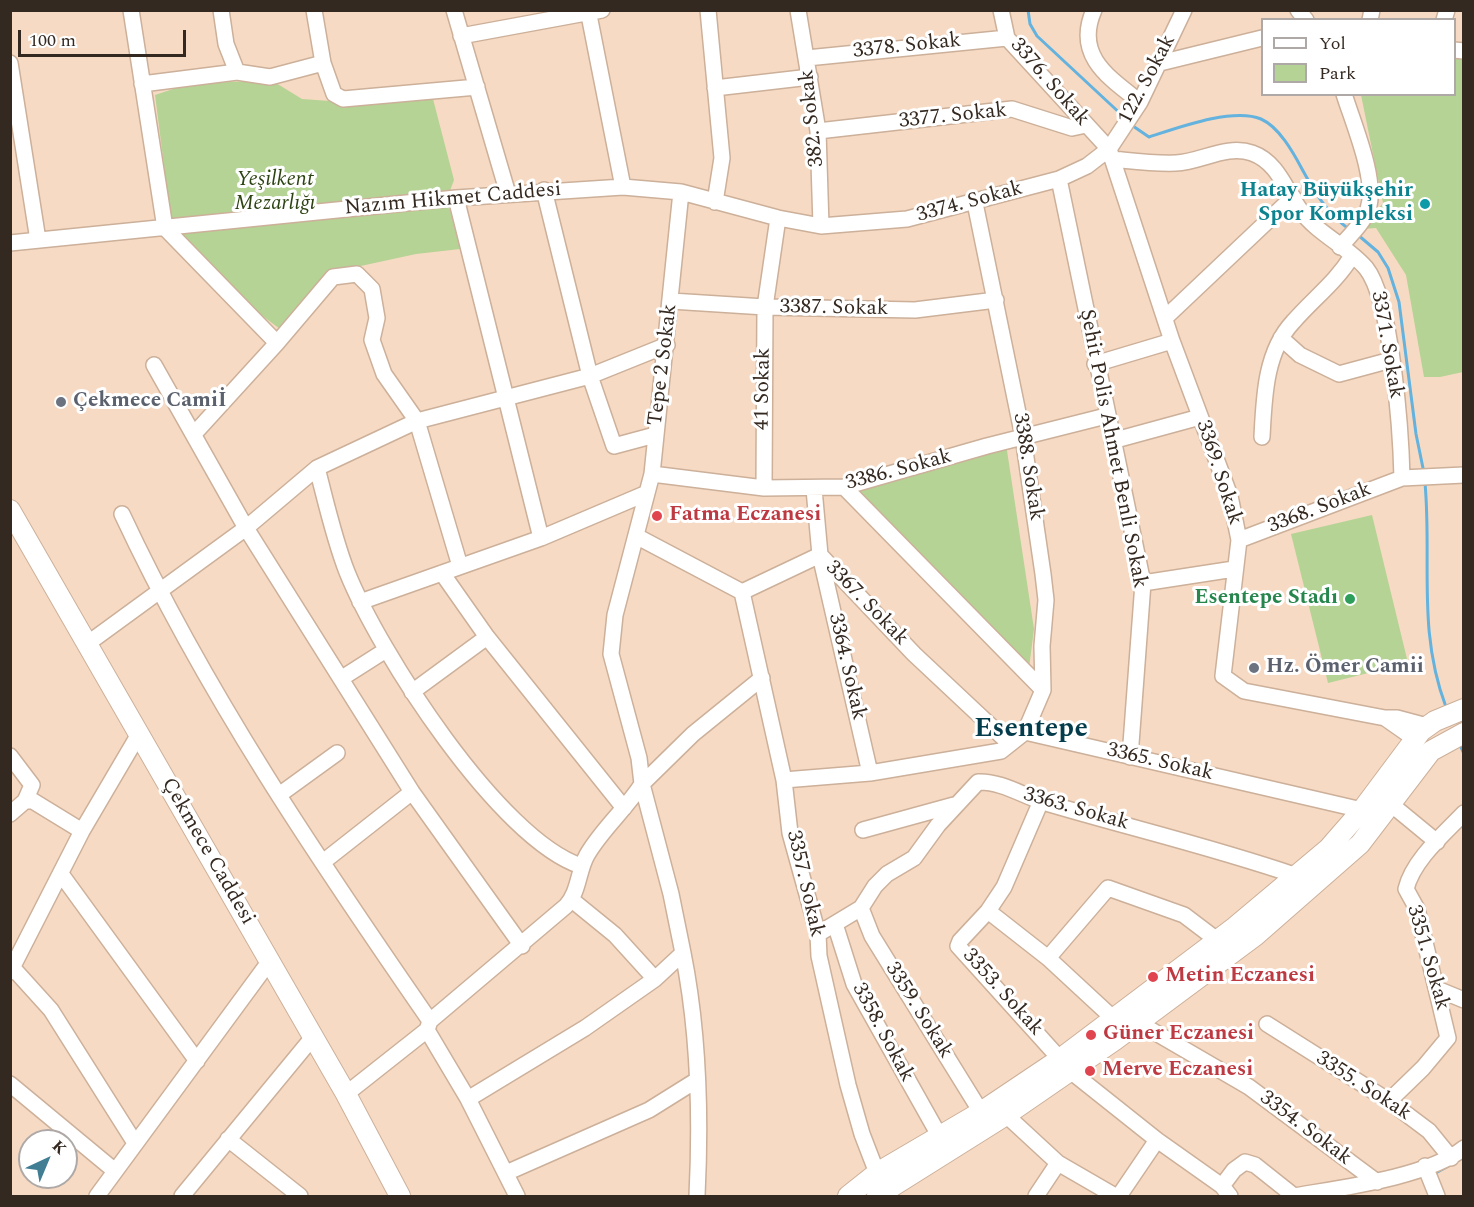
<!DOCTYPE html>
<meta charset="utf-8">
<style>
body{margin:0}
#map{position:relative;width:1474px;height:1207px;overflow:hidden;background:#f7dac3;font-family:Spectral,serif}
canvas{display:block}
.frame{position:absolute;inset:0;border:12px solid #342920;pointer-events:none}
.legend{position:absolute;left:1261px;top:18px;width:195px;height:78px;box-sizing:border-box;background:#fff;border:2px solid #aea9a6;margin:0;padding:8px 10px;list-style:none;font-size:18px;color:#342920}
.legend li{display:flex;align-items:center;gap:12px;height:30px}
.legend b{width:30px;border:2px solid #aea9a6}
.north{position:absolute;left:18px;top:1129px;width:60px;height:60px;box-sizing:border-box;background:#fff;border:2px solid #aea9a6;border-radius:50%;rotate:44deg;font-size:16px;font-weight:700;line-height:24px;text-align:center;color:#342920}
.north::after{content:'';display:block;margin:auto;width:21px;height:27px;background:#417e94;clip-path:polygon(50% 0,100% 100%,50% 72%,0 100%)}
.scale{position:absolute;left:18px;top:30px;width:168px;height:27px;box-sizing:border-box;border:3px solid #342920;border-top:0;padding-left:8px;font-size:18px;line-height:21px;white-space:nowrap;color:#342920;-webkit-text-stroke:4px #fff;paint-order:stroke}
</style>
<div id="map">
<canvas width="1474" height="1207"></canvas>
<div class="frame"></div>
<ul class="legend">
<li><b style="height:8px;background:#fff"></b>Yol</li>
<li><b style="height:16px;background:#b4d394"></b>Park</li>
</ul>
<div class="north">K</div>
<div class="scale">100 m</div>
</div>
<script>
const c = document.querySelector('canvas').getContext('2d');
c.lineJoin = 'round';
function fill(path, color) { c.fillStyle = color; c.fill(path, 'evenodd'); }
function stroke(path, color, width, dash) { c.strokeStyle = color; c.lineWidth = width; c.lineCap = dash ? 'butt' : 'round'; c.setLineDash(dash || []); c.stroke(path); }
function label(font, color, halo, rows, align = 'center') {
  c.font = font + ' Spectral,serif'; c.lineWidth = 6; c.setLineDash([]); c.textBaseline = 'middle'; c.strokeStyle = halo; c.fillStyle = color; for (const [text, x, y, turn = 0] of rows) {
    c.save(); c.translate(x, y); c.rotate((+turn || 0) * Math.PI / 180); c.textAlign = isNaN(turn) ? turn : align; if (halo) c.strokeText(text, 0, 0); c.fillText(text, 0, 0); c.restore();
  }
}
fill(new Path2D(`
 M1455,56L1463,57V372L1440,377H1424L1406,275L1376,228L1362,229L1383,203L1361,95L1454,94Z
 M271,80L302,99L344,102L433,99L454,180L445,204L450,210L460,249L416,254L333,272L280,329L256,311L192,247L171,220L155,95L188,84Z
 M1006,444L1034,629L1029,668L853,490Z
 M1372,515L1408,663L1328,683L1291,534Z`), '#b4d394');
stroke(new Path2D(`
 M1028,10L1030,24L1037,36L1124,117
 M1130,124L1149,137C1177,128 1233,107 1261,119C1279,127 1293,152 1302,169C1315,193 1327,213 1350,230
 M1358,235L1378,252L1388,268L1399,302L1416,434L1424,473
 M1425,483C1432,561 1417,630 1446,707
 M1460,745L1464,754
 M1434,1174L1464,1157
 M1344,1196L1352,1193`), '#64b2de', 3);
const minor = new Path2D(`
 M131,10L165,228L277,343L194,434
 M221,10L226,44L237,72L270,77L323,63
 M314,10L323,63L334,94L343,99L477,87
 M454,10L508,194
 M588,10L623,187
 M708,10L722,158L715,202
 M798,10L818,131L821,226
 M1001,10L1007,38L1109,149L1172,341L1230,496L1239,540L1223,676L1244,691L1385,718H1397L1427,726
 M1094,10C1074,55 1108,77 1140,102
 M1298,10L1306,20
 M1370,20L1372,10
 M1444,20L1447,10
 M461,36L602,10
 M1454,50L1464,51
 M807,58L1007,38
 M10,63L38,240
 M1160,63L1262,38
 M142,84L237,72
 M715,88L810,77
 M818,131L1012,109L1072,128L1086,125
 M1112,159C1133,161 1155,164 1176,163C1201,162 1227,144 1252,153C1278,162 1286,191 1301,211C1318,234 1347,246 1366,268C1392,300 1401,434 1402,478
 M1059,179L1143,583L1130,757
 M544,190L590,376L614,446L655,435
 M456,198L541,538
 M10,243L456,198L623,187L681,192L778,218L821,226L907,219L1059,179L1087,166L1109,149L1140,102L1184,10
 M1340,247C1349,236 1364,223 1368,209C1378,181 1353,123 1344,94
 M671,301L765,307L915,310L996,300
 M1165,318L1293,197
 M1281,338L1300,355L1339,374L1391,360
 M277,343L333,277L357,274L372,289L377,318L372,340L384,374L417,421L460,566
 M1095,364L1172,341
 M154,365L246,528L412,792L522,946
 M1262,437C1264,398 1265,352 1293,322C1313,299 1336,282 1352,256
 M1112,441L1200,417
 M317,468C326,502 334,539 347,572C379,652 499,839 581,866
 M652,474L764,488L844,487L987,446L1106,416
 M844,487L1043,690
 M764,488L765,307L778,218
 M814,489L820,555L870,773
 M122,514C206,694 318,859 430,1021
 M636,536L742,592L820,555L914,654L1010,744
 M1239,540L1402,478L1464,475
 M442,573L487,637L624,808
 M1143,583L1234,569
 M742,592L784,780L790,833L818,934L819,956L848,1085L862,1134L877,1173
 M360,602L541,538L647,493
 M87,644L246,528L317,468L417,421L590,376L667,345
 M342,678L386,650
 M412,692L487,637
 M1385,718L1415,739
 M1025,732L1362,810
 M10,756L32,785L25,801L10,814
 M784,780L870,773L1001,751L1025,732L1043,690L1042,646L1046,600L1043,574L1023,437L975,203
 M279,795L337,753
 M25,801H33L82,831
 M1041,801L1004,887L988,911L960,941L958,946L1060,1059
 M1392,805L1437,842
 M863,830L954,805
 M323,862L412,792
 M61,874L197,1061
 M572,900L615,935L655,979L683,953C699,1033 701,1115 697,1196
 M861,908L872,936L981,1112
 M988,911L1048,958L1115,1020
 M835,924L854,984L940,1137
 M818,934L861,908L875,886L887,874L914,858L938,825L978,782C1000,781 1022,795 1043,802C1127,827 1213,847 1297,876
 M683,953L671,894L642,784L693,734L762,678
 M1048,958L1108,888L1184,915L1217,940
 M13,968L51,1010L135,1143
 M10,972L82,831L139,734
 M1437,989L1464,1000
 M1139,1023L1249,1087L1377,1182
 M1267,1024L1389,1101L1429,1131L1451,1158
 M427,1030L468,1099L517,1196
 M1069,1070L1157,1140L1222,1186L1230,1196
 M10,1084L115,1171
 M346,1094L427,1030L430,1021L566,906C579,892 578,871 587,855C602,829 626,809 642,784L639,758L611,654L615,615L652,474L681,192
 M468,1099L585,1028L655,979
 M1389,1101L1423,1068L1448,1038L1417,909L1406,889C1413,860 1444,834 1464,813
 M1006,1115L1058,1163L1115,1196
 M228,1139L300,1196
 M1425,1166L1437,1196
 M506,1173L649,1110L697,1080
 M1222,1186L1234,1170L1245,1162L1255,1165L1294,1196
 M97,1196L269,962
 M182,1196L313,1037
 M1036,1196L1058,1163
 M1119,1196L1157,1140
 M1294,1196C1340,1188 1428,1177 1464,1148`);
const major = new Path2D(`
 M10,510L346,1094L400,1196
 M848,1196L877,1173L981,1112L1060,1059L1235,927L1328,849L1362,810L1421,731L1435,721L1464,709
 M877,1196L1006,1115L1115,1040L1255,936L1360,844L1431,751L1464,733`);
stroke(minor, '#ccb09a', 18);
stroke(major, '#ccb09a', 22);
stroke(minor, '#fff', 15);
stroke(major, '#fff', 20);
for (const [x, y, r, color] of [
 [1425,204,6,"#0f9aa8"],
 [61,402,6,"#6b7280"],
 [657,516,6,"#e0444e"],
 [1350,599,6,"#2e9e5b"],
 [1254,668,6,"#6b7280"],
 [1153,977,6,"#e0444e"],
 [1091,1035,6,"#e0444e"],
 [1090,1071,6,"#e0444e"]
]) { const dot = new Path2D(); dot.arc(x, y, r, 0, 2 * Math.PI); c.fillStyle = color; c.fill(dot); stroke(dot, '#fff', 2); }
label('21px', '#342920', '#fff', [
 ["3378. Sokak",907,47,-6],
 ["122. Sokak",1148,80,-62],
 ["3376. Sokak",1049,83,49],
 ["3377. Sokak",953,117,-6],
 ["382. Sokak",813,118,-96],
 ["Nazım Hikmet Caddesi",453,200,-5],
 ["3374. Sokak",970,203,-15],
 ["3387. Sokak",834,309,1],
 ["3371. Sokak",1386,345,80],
 ["Tepe 2 Sokak",664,365,-83],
 ["41 Sokak",764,389,-89],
 ["Şehit Polis Ahmet Benli Sokak",1112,449,79],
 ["3388. Sokak",1027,467,81],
 ["3386. Sokak",899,471,-15],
 ["3369. Sokak",1218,473,72],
 ["3368. Sokak",1320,509,-21],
 ["3367. Sokak",866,604,46],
 ["3364. Sokak",846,667,77],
 ["3365. Sokak",1160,763,13],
 ["3363. Sokak",1076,810,16],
 ["Çekmece Caddesi",207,852,60],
 ["3357. Sokak",804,884,77],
 ["3351. Sokak",1427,958,74],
 ["3353. Sokak",1002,993,48],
 ["3359. Sokak",918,1011,58],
 ["3358. Sokak",882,1033,62],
 ["3355. Sokak",1363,1087,33],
 ["3354. Sokak",1305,1129,37]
]);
label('italic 21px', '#2d4312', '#fff', [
 ["Yeşilkent",275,181],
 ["Mezarlığı",275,205]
]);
label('bold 21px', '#0d838f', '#fff', [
 ["Hatay Büyükşehir",1413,192],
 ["Spor Kompleksi",1413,216]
], 'right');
label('bold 21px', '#5b616d', '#fff', [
 ["Çekmece Camiİ",73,402],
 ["Hz. Ömer Camii",1266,668]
], 'left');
label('bold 21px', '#be3a42', '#fff', [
 ["Fatma Eczanesi",669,516],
 ["Metin Eczanesi",1165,977],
 ["Güner Eczanesi",1103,1035],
 ["Merve Eczanesi",1102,1071]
], 'left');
label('bold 21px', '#27864d', '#fff', [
 ["Esentepe Stadı",1338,599]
], 'right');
label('bold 27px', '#043c4c', '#fff', [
 ["Esentepe",1031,731]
]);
</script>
